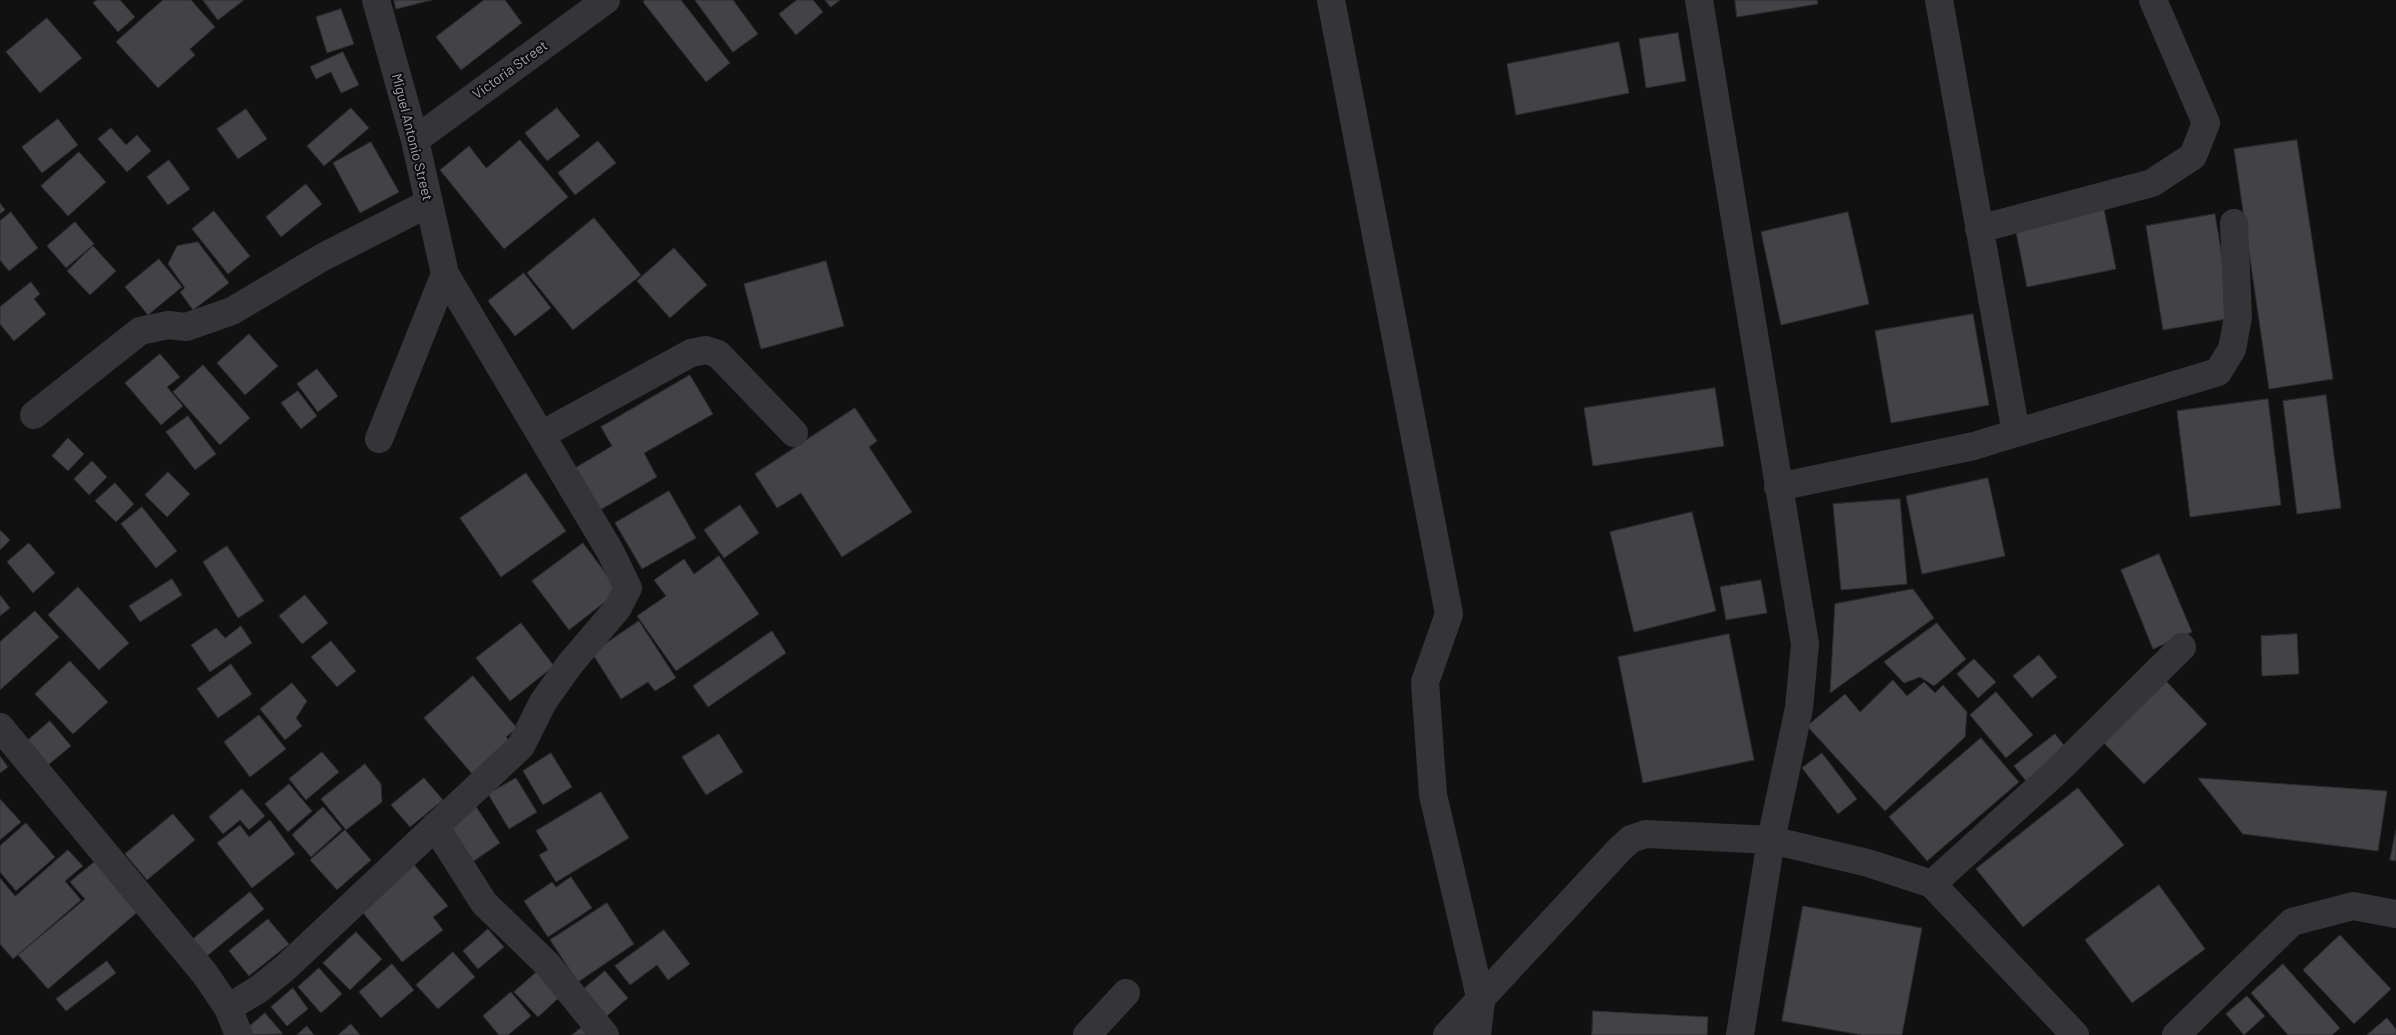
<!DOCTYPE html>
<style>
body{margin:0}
canvas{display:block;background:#111112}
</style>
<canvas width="2396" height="1035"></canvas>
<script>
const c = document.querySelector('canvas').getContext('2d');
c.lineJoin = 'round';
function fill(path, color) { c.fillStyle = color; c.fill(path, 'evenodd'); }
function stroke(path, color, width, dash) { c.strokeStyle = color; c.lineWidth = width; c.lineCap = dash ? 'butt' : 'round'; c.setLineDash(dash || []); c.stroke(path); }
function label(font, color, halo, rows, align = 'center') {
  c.font = font + ' Barlow,sans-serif'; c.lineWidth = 4; c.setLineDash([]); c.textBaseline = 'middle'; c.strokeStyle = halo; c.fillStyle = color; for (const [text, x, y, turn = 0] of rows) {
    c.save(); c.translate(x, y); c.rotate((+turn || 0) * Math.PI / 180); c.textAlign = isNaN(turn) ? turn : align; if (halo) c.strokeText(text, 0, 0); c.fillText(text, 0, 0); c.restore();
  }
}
const building = new Path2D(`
 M97,0H120L135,17L118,32L93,3Z
 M163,0H191L215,27L190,49L195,55L158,88L116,42Z
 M203,0H244L218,20Z
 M394,0H432L396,9Z
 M484,0H505L522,23L461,70L436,37Z
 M645,0H681L730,63L706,82L643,2Z
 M695,0H733L758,34L733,52Z
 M797,0H813L823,12L796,35L779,14Z
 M825,0H840L831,7Z
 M1735,0H1817L1818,4L1737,17Z
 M341,9L354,44L327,53L316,17Z
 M47,18L82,58L40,93L6,52Z
 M1678,33L1686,81L1646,88L1639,39Z
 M1619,42L1629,93L1516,115L1507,64Z
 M343,52L359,85L341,93L331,72L316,79L310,67Z
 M351,108L369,128L324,166L307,146Z
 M557,108L580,136L547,161L525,133Z
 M246,109L267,139L238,159L217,129Z
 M58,119L78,145L42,173L22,147Z
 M111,128L126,145L137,135L151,151L127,172L98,139Z
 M520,140L568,197L504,249L440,170L469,146L486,168Z
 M2297,140L2333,379L2269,389L2234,149Z
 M598,141L616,163L575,195L558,173Z
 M371,142L399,192L360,213L333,163Z
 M79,152L106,182L68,216L41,186Z
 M169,160L190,189L168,205L147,177Z
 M306,184L322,204L281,237L266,217Z
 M0,203L5,210L0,214Z
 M2104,209L2116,269L2027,287L2015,227Z
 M214,211L250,256L228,274L192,229Z
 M11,212L38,248L9,271L0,260V221Z
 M1848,212L1869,304L1781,325L1761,232Z
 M2215,214L2232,318L2163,330L2146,226Z
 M594,218L641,275L573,330L527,273Z
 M75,222L94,244L66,268L47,246Z
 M198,242L229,283L193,310L180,292L185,288L168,264L177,246Z
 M93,246L116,271L90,295L67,271Z
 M674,248L707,285L670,318L637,281Z
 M159,259L182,287L148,315L125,287Z
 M826,261L844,326L761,349L744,284Z
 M524,273L551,308L515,336L488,301Z
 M31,282L40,294L34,299L46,314L14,341L0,324V307Z
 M1973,314L1989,405L1891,423L1875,331Z
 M249,334L278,366L245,395L217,363Z
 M160,354L180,377L167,387L183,406L161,425L125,383Z
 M203,365L250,418L220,445L173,392Z
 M317,369L338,396L318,412L297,384Z
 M690,375L713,414L644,453L657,477L600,510L575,468L612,446L601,427Z
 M1715,388L1724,446L1593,466L1584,408Z
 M298,391L317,416L301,429L281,403Z
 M2326,395L2341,508L2297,514L2283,401Z
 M2268,399L2281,505L2190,517L2177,411Z
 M855,408L877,441L869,447L912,512L842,557L801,493L777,508L755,474Z
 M188,416L216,454L195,470L166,432Z
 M68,438L84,454L68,471L52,456Z
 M92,461L107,477L89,495L74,479Z
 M168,472L190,494L167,517L145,495Z
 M526,473L566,531L501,577L460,518Z
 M1988,478L2005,556L1922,574L1906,496Z
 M115,483L134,504L116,522L95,501Z
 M669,491L696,538L642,569L615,523Z
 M1900,499L1907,584L1841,590L1833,504Z
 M740,505L759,533L724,558L704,530Z
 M142,507L177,551L156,568L121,524Z
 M1692,512L1716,611L1634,632L1610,532Z
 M0,530L10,540L0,550Z
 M29,543L55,573L33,593L7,562Z
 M583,543L619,591L569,630L532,581Z
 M227,546L264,601L238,618L203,562Z
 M2159,554L2192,632L2153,649L2121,570Z
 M719,556L759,614L676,671L637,616L666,596L654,580L684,559L694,574Z
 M172,579L182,595L140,622L129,606Z
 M1761,580L1767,613L1726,620L1720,587Z
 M78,587L129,643L99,670L48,615Z
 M1913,589L1934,618L1830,693L1835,604Z
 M0,595L10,608L0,616Z
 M305,595L328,623L302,644L279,616Z
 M35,611L59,637L0,690V642Z
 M639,621L676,678L655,691L648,682L621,699L592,653Z
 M521,623L554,666L510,701L476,658Z
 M1937,623L1966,659L1934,686L1920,677L1904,683L1884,662Z
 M241,626L252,643L210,672L191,645L216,628L225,638Z
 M772,631L786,653L708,707L693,686Z
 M1729,634L1754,760L1643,783L1618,657Z
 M2297,634L2299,674L2262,676L2261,636Z
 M331,641L356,671L337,687L311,657Z
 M2039,655L2057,677L2032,698L2013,676Z
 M1974,659L1996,682L1978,698L1957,674Z
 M70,661L108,702L73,734L35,694Z
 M231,664L252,694L218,718L197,689Z
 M473,676L517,728L506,737L511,743L473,775L424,718Z
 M1893,680L1907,696L1924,682L1935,693L1943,685L1967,712L1965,737L1885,811L1807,726L1845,694L1860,712Z
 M2166,681L2207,724L2144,784L2102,741Z
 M292,683L307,701L296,718L302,726L285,740L260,709Z
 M1996,692L2033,735L2006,758L1970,715Z
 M259,715L286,749L250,777L224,742Z
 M50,721L71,746L48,765L27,741Z
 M719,734L743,772L706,795L682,757Z
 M2055,734L2071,754L2031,787L2014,766Z
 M1981,738L2019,782L1927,861L1889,817Z
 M322,752L339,772L306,800L289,779Z
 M551,753L572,787L543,805L523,771Z
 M1822,753L1857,799L1838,814L1802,768Z
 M0,756L8,767L0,773Z
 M365,764L381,784L382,802L346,830L321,799Z
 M424,778L443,800L410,827L391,805Z
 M516,778L537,812L509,829L488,794Z
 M2198,778L2387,791L2378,851L2243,834Z
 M289,784L312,811L288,832L265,804Z
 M2078,788L2124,845L2023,927L1976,869Z
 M242,789L265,816L249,830L240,820L223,834L209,817Z
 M601,792L629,838L556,882L539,855L548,850L536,831Z
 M0,799L21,822L0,840Z
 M475,805L500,843L468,865L442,827Z
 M323,807L342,829L311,857L292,835Z
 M173,814L195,840L147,880L125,854Z
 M270,820L295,854L252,888L217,843L240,825L249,837Z
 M26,823L55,857L16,891L0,872V846Z
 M345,830L371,860L337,890L310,860Z
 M2396,830V861L2390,860Z
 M68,850L83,866L65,881L81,900L13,959L0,944V878L15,896Z
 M98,859L141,909L48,989L18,955L85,899L70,882Z
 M412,862L448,906L433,917L443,930L402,962L357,905Z
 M571,877L592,908L548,937L524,901L552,882L556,887Z
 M2159,885L2205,949L2132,1003L2085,940Z
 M250,892L264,909L207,956L193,939Z
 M607,903L634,944L578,982L550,940Z
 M1803,906L1922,928L1902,1035H1862L1782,1021Z
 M268,919L289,944L249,976L229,951Z
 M488,929L504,947L478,969L463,951Z
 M664,930L690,964L668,980L657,965L630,985L615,966Z
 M356,932L382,959L350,990L323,963Z
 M2340,935L2391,989L2354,1024L2303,970Z
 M453,952L475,977L438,1009L416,985Z
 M107,961L116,973L66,1011L56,999Z
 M392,964L414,990L381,1018L359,992Z
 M2283,964L2340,1028L2332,1035H2288L2251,993Z
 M319,968L342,994L321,1013L298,987Z
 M541,968L564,993L538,1017L514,992Z
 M605,971L628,998L602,1020L580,992Z
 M293,988L308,1009L287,1026L271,1007Z
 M511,992L531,1016L508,1035H499L483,1016Z
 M2247,996L2265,1016L2244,1035L2226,1014Z
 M1593,1011L1708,1017L1707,1035H1592Z
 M265,1013L283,1034L247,1035L244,1031Z
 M2387,1018L2396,1029V1035H2367Z
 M351,1024L360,1035H338Z
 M307,1026L314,1035H297Z
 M581,1028L587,1035H572Z`);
fill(building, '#434347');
stroke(building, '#2c2b2e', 1);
stroke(new Path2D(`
 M1331,0L1449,614L1425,682L1433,795L1481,1001L1477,1035
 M1699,0L1805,644L1799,708L1771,840L1740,1035
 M415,140L606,0
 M1979,229L2152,183L2193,156L2206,123L2153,0
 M34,415L140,331L168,325L186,327L232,311L323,257L429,203
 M2016,433L2218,372L2232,349L2238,317L2234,223
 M541,435L691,353L706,350L718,354L794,433
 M379,439L445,274
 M1778,487L1974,446L2016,433L1939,0
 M0,727L205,974L228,1008L239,1035
 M435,826L484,903L547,964L605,1035
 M1932,884L2057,771L2182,647
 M228,1008L259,989L285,968L521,746L543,702L570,664L617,609L628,588L610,551L445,274L415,140L376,0
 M1087,1035L1126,993
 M1447,1035L1619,850L1631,839L1646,834L1771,840L1868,863L1932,884L2075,1035
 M2176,1035L2292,922L2353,906L2396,914`), '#353539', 28);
label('14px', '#a4a7b1', '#0c0c0d', [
 ["Victoria Street",510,70,-36],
 ["Miguel Antonio Street",412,137,76]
]);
</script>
